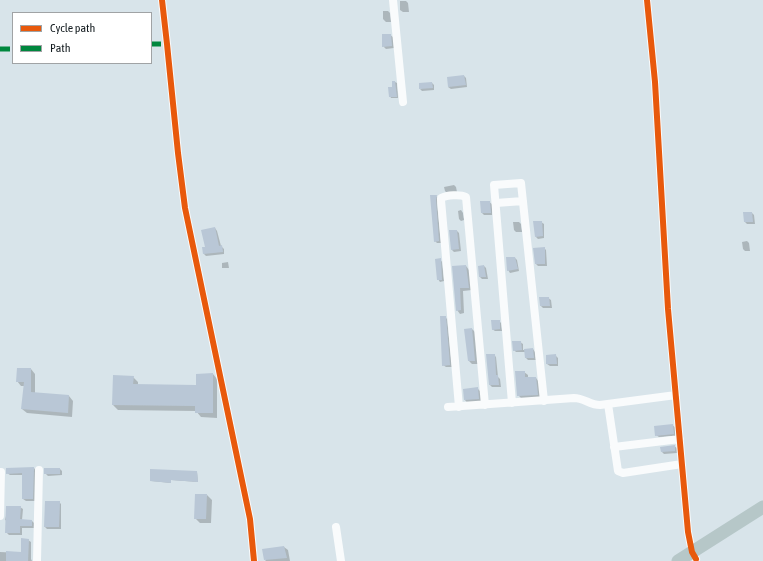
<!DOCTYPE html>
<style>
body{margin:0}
#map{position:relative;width:763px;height:561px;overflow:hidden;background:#d8e4ea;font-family:"Asap Condensed",sans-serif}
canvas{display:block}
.legend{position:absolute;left:12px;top:12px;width:140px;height:52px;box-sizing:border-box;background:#fff;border:1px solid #a0a3a5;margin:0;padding:5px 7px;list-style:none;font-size:12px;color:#121a1e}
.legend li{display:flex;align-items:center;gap:8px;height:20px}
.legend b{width:20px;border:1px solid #a0a3a5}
</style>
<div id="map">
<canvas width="763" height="561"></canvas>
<ul class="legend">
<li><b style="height:5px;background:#e8590c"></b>Cycle path</li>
<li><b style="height:5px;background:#00873e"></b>Path</li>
</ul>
</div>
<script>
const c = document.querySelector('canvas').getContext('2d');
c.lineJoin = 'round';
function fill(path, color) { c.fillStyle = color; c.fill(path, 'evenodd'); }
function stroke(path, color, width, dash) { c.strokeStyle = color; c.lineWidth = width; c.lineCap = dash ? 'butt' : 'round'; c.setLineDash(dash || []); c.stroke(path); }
fill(new Path2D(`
 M400,1H406L408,3L409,12H403L400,10Z
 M383,11H388L390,13L391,22H386L383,19Z
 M390,35L393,37L394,48L386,49L383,46Z
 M464,76L466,78L467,87L451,89L448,87Z
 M395,82L397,83L398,98H391L390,96Z
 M432,83L434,85V90L422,91L420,89Z
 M454,185L456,187L457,192L447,193L445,191L444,187Z
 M431,196H436L438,198L437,203L441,243H437L435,241Z
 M489,202L492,204V215H484L482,213Z
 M461,210L463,213L464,220L461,221L459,219L458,211Z
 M752,213L754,215L755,224H747L745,222Z
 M513,222H519L521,224L522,232H516L514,230Z
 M541,222L544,224V238L538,239L536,237Z
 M215,228L217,231L221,246L224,249V254L206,256L204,254L203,248H206Z
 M457,231L459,233L461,251L454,252L452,250Z
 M747,241L749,243L750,251H745L743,249L742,242Z
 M544,248L546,250L547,266H538L536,264Z
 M515,258L517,260L519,271L510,273L508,270Z
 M440,259L442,262L444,281L440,282L438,279Z
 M228,262L229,268H222V263Z
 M466,266L469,270L472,290L463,291L464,313L460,314L457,310L453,267Z
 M484,266L486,268L488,279H482L480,277Z
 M548,298L551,300L552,308H543L541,306Z
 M445,317L447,319L452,367H446L443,365Z
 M499,321L501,323L502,331H495L492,329Z
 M472,329L476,333L479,364H472L469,361Z
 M520,342L523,344V350L533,349L535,352L536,360H528L526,358L525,352H516L514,350Z
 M494,355L496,357L498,377L500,379L501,387H492L490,385Z
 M555,355L558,358V366H550L547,364Z
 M18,369H31L35,374V393L69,396L73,401L72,417L27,413L22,409L25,386H21L17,381Z
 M524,372L528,375V378H536L539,382L541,398L522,399L518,395Z
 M213,374L217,379V418L201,417L196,411L118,410L113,405L114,376L133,377L138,382V385L197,386Z
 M477,388L481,392L482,403L468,404L465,400Z
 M672,425L675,427V436L659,437L656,435Z
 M674,446L677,448V453L664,454L662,452L661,448Z
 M34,468L36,471L35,501H26L23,499V475H10L7,473Z
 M45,469H60L62,471V475L48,476L45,473Z
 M197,472L198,482L171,480V483L151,481Z
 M207,495L212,500L211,523H200L195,518Z
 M59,502L61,504V529H47L45,527Z
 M20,507L23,509L22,520L32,521L34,523V528H22V535H9L6,532L7,521L5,520L6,516Z
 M28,540L31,542V559L32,561H0V542V552L22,553Z
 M284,547L288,550L290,561H266L265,560Z`), '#0003');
fill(new Path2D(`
 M382,34H391L392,46L382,47Z
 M464,75L466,85L448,87L447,77Z
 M392,81H395L397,97H389L388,87H392Z
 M432,82L433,88L419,89V83Z
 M430,195H437L436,200L439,241L434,242Z
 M480,201H490L491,213H481Z
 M743,212H752L753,222H744Z
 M533,221H542L543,236L535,237Z
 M215,227L219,246L222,245L223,252L203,254L202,247H205L201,230Z
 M449,230H457L459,249L451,250Z
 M545,247V264H535L533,248Z
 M506,257H515L518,269L507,271Z
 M441,258L442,280H437L435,259Z
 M466,265L469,288H460L461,310L456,311L452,266Z
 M484,265L486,277H479L478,266Z
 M539,297H549L550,306H540Z
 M440,316H446L450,365L442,366Z
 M491,320H500V329L492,330Z
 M472,328L475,361H468L464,329Z
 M512,341H521L522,350L513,351Z
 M533,348L534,358H525L524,349Z
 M486,354H495L496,375H498L499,385H489Z
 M556,354L557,364H546V355Z
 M17,368H31V392L69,395L68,413L21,409L24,382H16Z
 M515,371H525V377H536L538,395L517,396Z
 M213,373V413H195V406L112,405L113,375L134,376L133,384L196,385V374Z
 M478,387L479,399L464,400L463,389Z
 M673,424L674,434L655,436L654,426Z
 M675,445V451L661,452L660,447Z
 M34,467L33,499H22V473L6,474V468Z
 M44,468H60V474H44Z
 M150,469L197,471L198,482L171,480V483L150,481Z
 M195,494H207L206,519H194Z
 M45,501H60L59,527H44Z
 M6,506H21L20,519L32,520V526H20V533H5Z
 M21,538L29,539L28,561H6V551L21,552Z
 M284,546L287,558L264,560L262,549Z`), '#b9c7d6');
stroke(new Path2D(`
 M162,0L167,44L178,153L185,208L250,519L254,561
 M393,0L403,102
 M647,0L655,82L668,309L688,532L692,552L696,559
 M496,203L523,201
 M512,403L494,185L521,183L544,401
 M608,404L618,471L623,473L682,464
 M448,407L574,398C584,398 590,405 600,405L676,395
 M459,407L441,200V198C447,195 460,194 466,197L485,405
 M614,447L680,439
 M0,516L1,472
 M336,527L341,561
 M37,561L39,470`), '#f9fbfc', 8);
stroke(new Path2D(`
 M678,561L763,507`), '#b6c7c8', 13);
stroke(new Path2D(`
 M151,44H167
 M0,49H13`), '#00873e', 5, [10, 5]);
stroke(new Path2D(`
 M162,0L167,44L178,153L185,208L250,519L254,561
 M647,0L655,82L668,309L688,532L692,552L696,559`), '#e8590c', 6);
</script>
